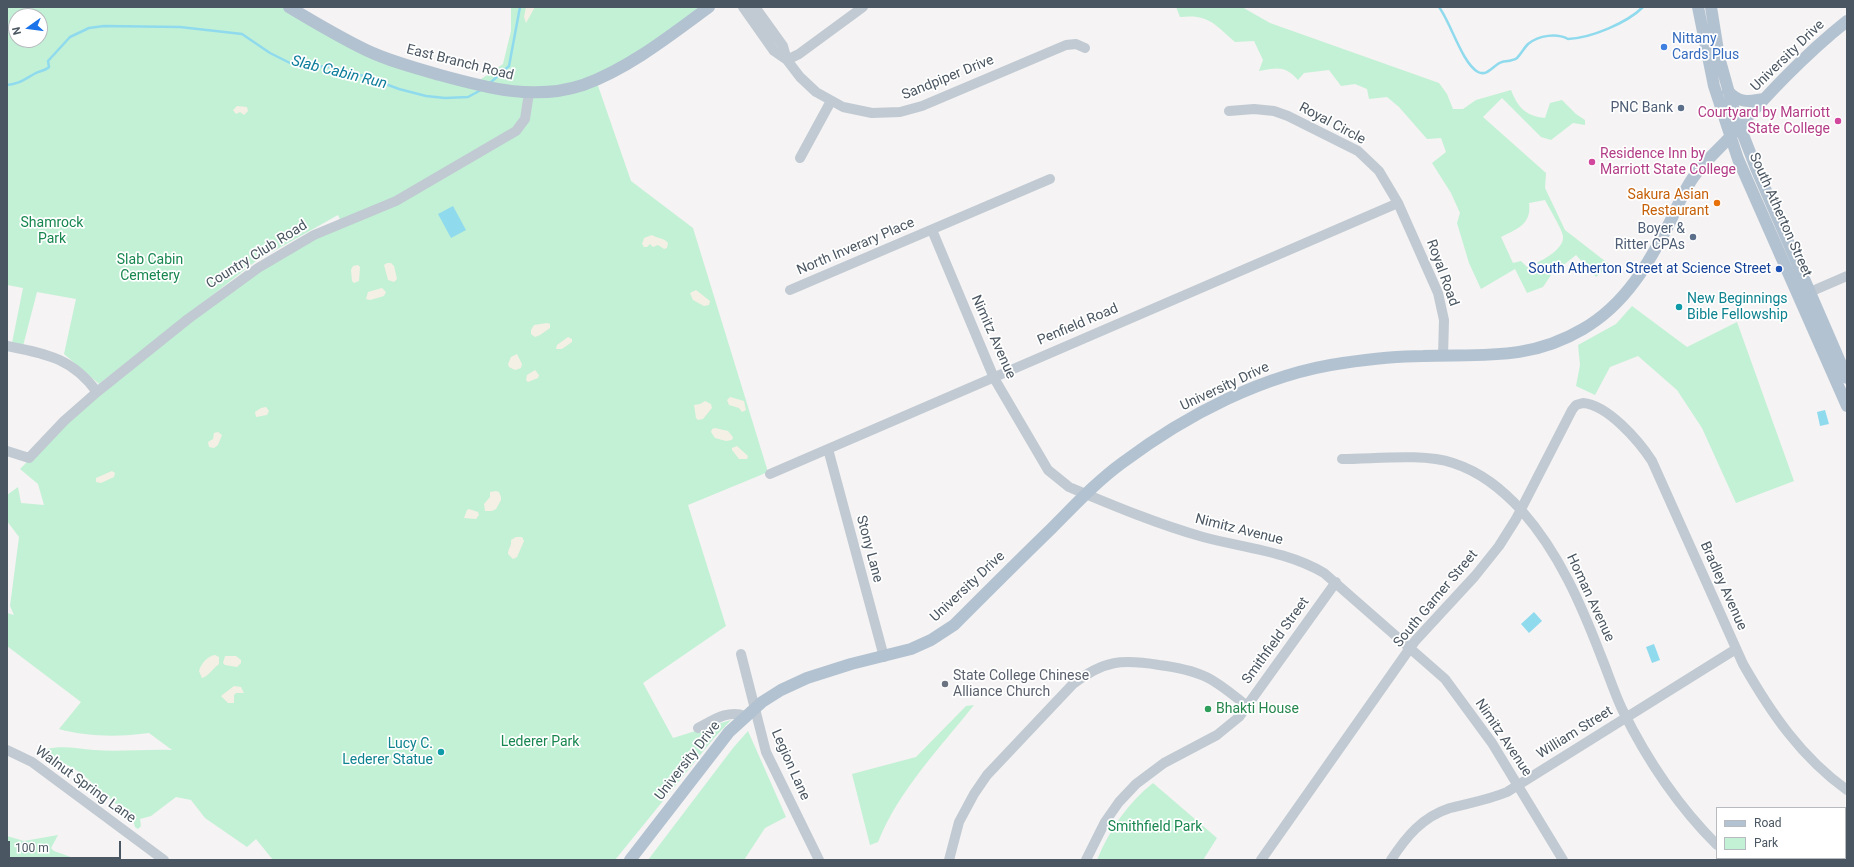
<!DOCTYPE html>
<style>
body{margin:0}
#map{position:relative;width:1854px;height:867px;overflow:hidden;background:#f5f3f3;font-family:Roboto,sans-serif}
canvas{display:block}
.frame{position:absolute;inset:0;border:8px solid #4a5661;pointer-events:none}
.legend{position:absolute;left:1716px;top:807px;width:130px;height:52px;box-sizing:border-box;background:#fff;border:1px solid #b7bbc0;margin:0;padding:5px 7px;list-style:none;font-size:12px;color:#4a5661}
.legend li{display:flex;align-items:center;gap:8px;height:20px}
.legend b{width:20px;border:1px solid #b7bbc0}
.north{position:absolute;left:8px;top:8px;width:40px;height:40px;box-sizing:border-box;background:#fff;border:1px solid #b7bbc0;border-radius:50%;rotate:256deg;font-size:11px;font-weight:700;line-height:16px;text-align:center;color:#4a5661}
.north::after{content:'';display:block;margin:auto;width:14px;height:18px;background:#1a73e8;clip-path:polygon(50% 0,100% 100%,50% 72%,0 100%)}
.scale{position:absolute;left:8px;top:841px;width:113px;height:18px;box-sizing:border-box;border:2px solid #4a5661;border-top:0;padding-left:5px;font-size:12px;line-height:14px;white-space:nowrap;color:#4a5661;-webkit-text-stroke:3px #fff;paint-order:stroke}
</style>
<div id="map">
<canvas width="1854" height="867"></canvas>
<div class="frame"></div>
<ul class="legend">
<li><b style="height:5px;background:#b3c2d1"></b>Road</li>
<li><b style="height:11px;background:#c3f1d5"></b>Park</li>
</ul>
<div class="north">N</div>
<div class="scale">100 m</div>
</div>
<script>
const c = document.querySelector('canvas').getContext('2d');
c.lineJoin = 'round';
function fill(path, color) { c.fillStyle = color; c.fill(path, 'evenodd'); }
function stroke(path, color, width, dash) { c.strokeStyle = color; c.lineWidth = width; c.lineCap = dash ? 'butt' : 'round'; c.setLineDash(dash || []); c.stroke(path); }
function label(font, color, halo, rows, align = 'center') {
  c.font = font + ' Roboto,sans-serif'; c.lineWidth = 3.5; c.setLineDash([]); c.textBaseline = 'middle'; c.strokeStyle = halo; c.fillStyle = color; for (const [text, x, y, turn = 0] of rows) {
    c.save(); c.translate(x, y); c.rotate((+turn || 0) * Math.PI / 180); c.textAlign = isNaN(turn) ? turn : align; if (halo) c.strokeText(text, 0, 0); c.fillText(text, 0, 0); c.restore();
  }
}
fill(new Path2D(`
 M7,7H289L366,50L474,84L503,64L511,31V7H709L596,80L631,181L693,228L768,472L688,505L726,626L643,683L673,738L731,720L714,738L615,860H273L256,839L247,847L205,818L191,800L176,797L151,816L140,819L141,826L138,829L135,827L133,819L81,773L48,754L47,749C63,745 78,749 94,750C119,752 146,749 172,750L149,733C119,737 88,737 59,729L81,702L7,646V613L14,615L10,606L19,537L7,521V495L18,487L21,503L44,505L38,484L20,469L97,392L258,268L341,222L338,215L256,261L99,384L64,354L76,299L37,292L23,346L12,343L23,288L7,285ZM16,16H40V40H16Z
 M1176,7H1242L1270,23L1439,83L1447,94L1453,109H1463L1476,100L1511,90C1518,108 1526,116 1545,118L1550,103L1562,100L1576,114L1585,120V125L1573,123L1551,140L1541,137L1502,98L1483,117L1546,173L1545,188L1565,230L1610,265L1596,277L1576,255L1551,275L1543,287L1527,293L1515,269L1481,289L1469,263L1457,223L1460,213L1451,193L1432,163L1446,152L1441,138L1427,139L1399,107L1387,97L1369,99L1367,89L1355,84L1341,86L1329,70L1304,73L1298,80C1285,65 1277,68 1259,71L1263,60L1254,41L1235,42C1214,24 1209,14 1180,17ZM1545,200C1549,208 1562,229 1563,236C1565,250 1538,263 1527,267L1521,261L1513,263L1501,237C1517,229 1532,224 1529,203Z
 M1632,306L1687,347L1737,322L1794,481L1736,503L1702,428L1677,390L1638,356L1610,367L1595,395L1576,386L1580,365L1578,345L1616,324Z
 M974,705C939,749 899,790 878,842L870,845L852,774L916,757L966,706Z
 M748,731L786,817L765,828L744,860H648L733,748Z
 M1153,783L1217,838L1203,860H1097C1109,830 1128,803 1153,783Z
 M58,835L51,848L54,851L79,860H7V836L24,841Z`), '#c3f1d5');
fill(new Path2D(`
 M526,7H535L526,23L524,17Z
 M237,106L247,107L248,111L244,115L240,112L236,114L233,110Z
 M652,235C658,239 663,237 668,243L667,248L664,249L658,245L653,247L650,244L647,247H644L642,244L644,238Z
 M387,263H391L394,266L397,279L394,282L388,280L384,265Z
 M358,265L360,267L359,281L354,283L352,281L351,270L353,266Z
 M382,288L386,292L384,296L370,300L366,299L368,292Z
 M696,290L710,301L709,305L704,306L693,300L690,293Z
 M547,323L550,324V328L540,335L535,337L531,334V330L534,325Z
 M568,337L572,339V342L562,349H556L557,345Z
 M517,354L522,364L521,368L515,370L509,367L508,364L511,357Z
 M535,370L539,375L538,378L528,382L526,380L527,375Z
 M730,397L744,401L746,410L742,412L739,408L729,405L727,400Z
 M705,401L711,404L712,408L703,419L698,420L696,418L694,405L700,404Z
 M266,407L269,411L267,415L256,417L255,412L261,408Z
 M715,428L728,431L733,437L732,440L726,441L715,438L711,432L712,429Z
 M218,432L222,435L218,445L214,448L209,447L208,442L213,439L214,433Z
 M737,446L748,456L747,459H739L732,450V448Z
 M112,471L115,473L114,477L101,483L96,482V478Z
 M496,491L499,492L501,497V500L496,509L492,511H485L484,504L490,497V492Z
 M469,509L478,512L479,515L476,519L464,518L467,510Z
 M516,537H522L524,541L517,557L513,559L508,554C508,548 512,546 511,540Z
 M215,655L219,657V664C213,668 209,676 202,678L199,671C201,664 207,656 215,655Z
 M225,656H236L241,660V663L237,667L225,665L223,663Z
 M234,686L241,687L244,693H236L234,695V703H228L221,696Z`), '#f5f0e5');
fill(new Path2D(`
 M453,206L466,230L451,238L438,214Z
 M1825,410L1829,424L1820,426L1817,412Z
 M1534,612L1542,621L1529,633L1521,624Z
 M1654,644L1660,660L1652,663L1646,647Z`), '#90daee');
stroke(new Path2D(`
 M1439,7C1451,23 1462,63 1478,72C1488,77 1494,64 1502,62C1507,61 1513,61 1517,58C1521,54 1524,48 1528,44C1539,35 1557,33 1568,39C1591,38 1627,23 1643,7
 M490,83L509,66L520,7
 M7,85C19,84 25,79 34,74C39,71 45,71 49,67L48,61L70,37L89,28L104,26L180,27L242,34L270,53L294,65L306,68L317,66L329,67L364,76L399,89L426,96L445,98L468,97L481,90`), '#90daee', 2.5);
stroke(new Path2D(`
 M743,7L774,51L787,60L800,77L816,92L843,107L872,113L900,112L922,106L1066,45L1076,44L1085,48
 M755,7L783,46L787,60
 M787,60L799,54L863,7
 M1229,111L1254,109L1274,111L1288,116L1358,151L1379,171L1398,203L1438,293L1444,320L1443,356
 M800,158L831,101
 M932,230L994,378L1048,470L1069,487C1112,505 1157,524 1203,537C1244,548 1287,551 1324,573L1445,679L1492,743L1563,860
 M790,290L1050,179
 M1803,295L1847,276
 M7,346C47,354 72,358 97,392
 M828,449L884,657
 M7,451L29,458L64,421L97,392L188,319L258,268L314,235L396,201L516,131L525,119L529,93
 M1342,459C1375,459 1423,453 1453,463C1481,472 1502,489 1522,511C1559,553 1581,604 1601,656C1608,673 1614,692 1622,709C1646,758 1678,806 1717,845
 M770,474L1398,203
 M741,654L766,752L819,860
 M698,728C712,721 728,709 745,716
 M7,750L32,762L164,860
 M1731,858L1733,860
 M949,860L959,822L974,794L987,775L1073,684C1104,660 1122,659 1159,665C1174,667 1191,670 1204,676C1220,683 1234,696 1247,706
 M1086,860L1105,822L1119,802L1136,784L1164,763L1217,735L1239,717L1336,582
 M1261,860L1415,641L1475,576L1499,546L1516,519L1572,410L1576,405L1583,403C1608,405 1639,441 1652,461L1743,664C1771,713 1801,757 1847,790
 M1391,860C1406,837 1422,817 1450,808C1469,803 1488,800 1507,792L1736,649`), '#c1cad2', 10);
stroke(new Path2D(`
 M289,7C314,22 339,37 366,50C389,61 415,68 440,75C487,88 535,101 583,85C628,69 671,35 709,7
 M1698,7L1714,86L1738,159L1847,406
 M1711,7L1719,57L1735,114L1756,168L1847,378
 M1728,91C1738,103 1749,102 1764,99
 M630,860L729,732L762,702L781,690L807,678L851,664L911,649L931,640L954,625C986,593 1018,561 1051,529C1074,506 1096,482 1122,463C1186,415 1264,374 1343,363C1370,359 1396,356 1423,356C1482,354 1529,361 1583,329C1626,304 1649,263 1671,220C1678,205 1685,188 1695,175C1705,161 1718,150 1730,137C1766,96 1804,55 1847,21`), '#b3c2d1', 12);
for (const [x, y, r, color] of [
 [1664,47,4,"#3f7fe0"],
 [1681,108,4,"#5c6f8a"],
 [1838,121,4,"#d1479c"],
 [1592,162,4,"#d1479c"],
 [1717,203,4,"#e8710a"],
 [1693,237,4,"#5c6f8a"],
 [1779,269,4,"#1a4fb4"],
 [1679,307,4,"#0f9aa8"],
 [945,684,4,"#6b7280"],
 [1208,709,4,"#2e9e5b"],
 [441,752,4,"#0f9aa8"]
]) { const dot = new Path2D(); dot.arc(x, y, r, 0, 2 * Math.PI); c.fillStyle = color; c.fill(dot); stroke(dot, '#fff', 1.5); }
label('14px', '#366cbe', '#fff', [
 ["Nittany",1672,39],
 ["Cards Plus",1672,55]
], 'left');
label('14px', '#4a5661', '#fff', [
 ["University Drive",1788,56,-44],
 ["East Branch Road",460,63,14],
 ["Sandpiper Drive",948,78,-22],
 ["Royal Circle",1332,124,28],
 ["South Atherton Street",1780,215,66],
 ["North Inverary Place",856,247,-23],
 ["Country Club Road",257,255,-32],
 ["Royal Road",1442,273,70],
 ["Penfield Road",1078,325,-23],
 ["Nimitz Avenue",993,337,66],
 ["University Drive",1225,387,-25],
 ["Nimitz Avenue",1239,530,14],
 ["Stony Lane",869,549,75],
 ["Bradley Avenue",1723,586,66],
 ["University Drive",968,587,-43],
 ["Homan Avenue",1590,598,65],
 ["South Garner Street",1436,599,-50],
 ["Smithfield Street",1276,641,-54],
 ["William Street",1575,733,-32],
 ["Nimitz Avenue",1503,738,56],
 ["University Drive",688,761,-52],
 ["Legion Lane",790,765,66],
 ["Walnut Spring Lane",85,785,36]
]);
label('14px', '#4e5e75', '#fff', [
 ["PNC Bank",1673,108],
 ["Boyer &",1685,229],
 ["Ritter CPAs",1685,245]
], 'right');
label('14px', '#b23c85', '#fff', [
 ["Courtyard by Marriott",1830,113],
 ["State College",1830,129],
 ["Residence Inn by",1600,154,"left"],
 ["Marriott State College",1600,170,"left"]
], 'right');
label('14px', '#c56008', '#fff', [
 ["Sakura Asian",1709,195],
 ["Restaurant",1709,211]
], 'right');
label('14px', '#17864f', '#fff', [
 ["Shamrock",52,223],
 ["Park",52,239],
 ["Slab Cabin",150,260],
 ["Cemetery",150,276],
 ["Lederer Park",540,742],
 ["Smithfield Park",1155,827]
]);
label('14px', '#164399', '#fff', [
 ["South Atherton Street at Science Street",1771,269]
], 'right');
label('14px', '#0d838f', '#fff', [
 ["New Beginnings",1687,299],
 ["Bible Fellowship",1687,315],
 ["Lucy C.",433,744,"right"],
 ["Lederer Statue",433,760,"right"]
], 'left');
label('14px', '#5b616d', '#fff', [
 ["State College Chinese",953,676],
 ["Alliance Church",953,692]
], 'left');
label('14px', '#27864d', '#fff', [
 ["Bhakti House",1216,709]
], 'left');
label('italic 15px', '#0c7c9b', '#fff', [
 ["Slab Cabin Run",339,73,14]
]);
</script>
